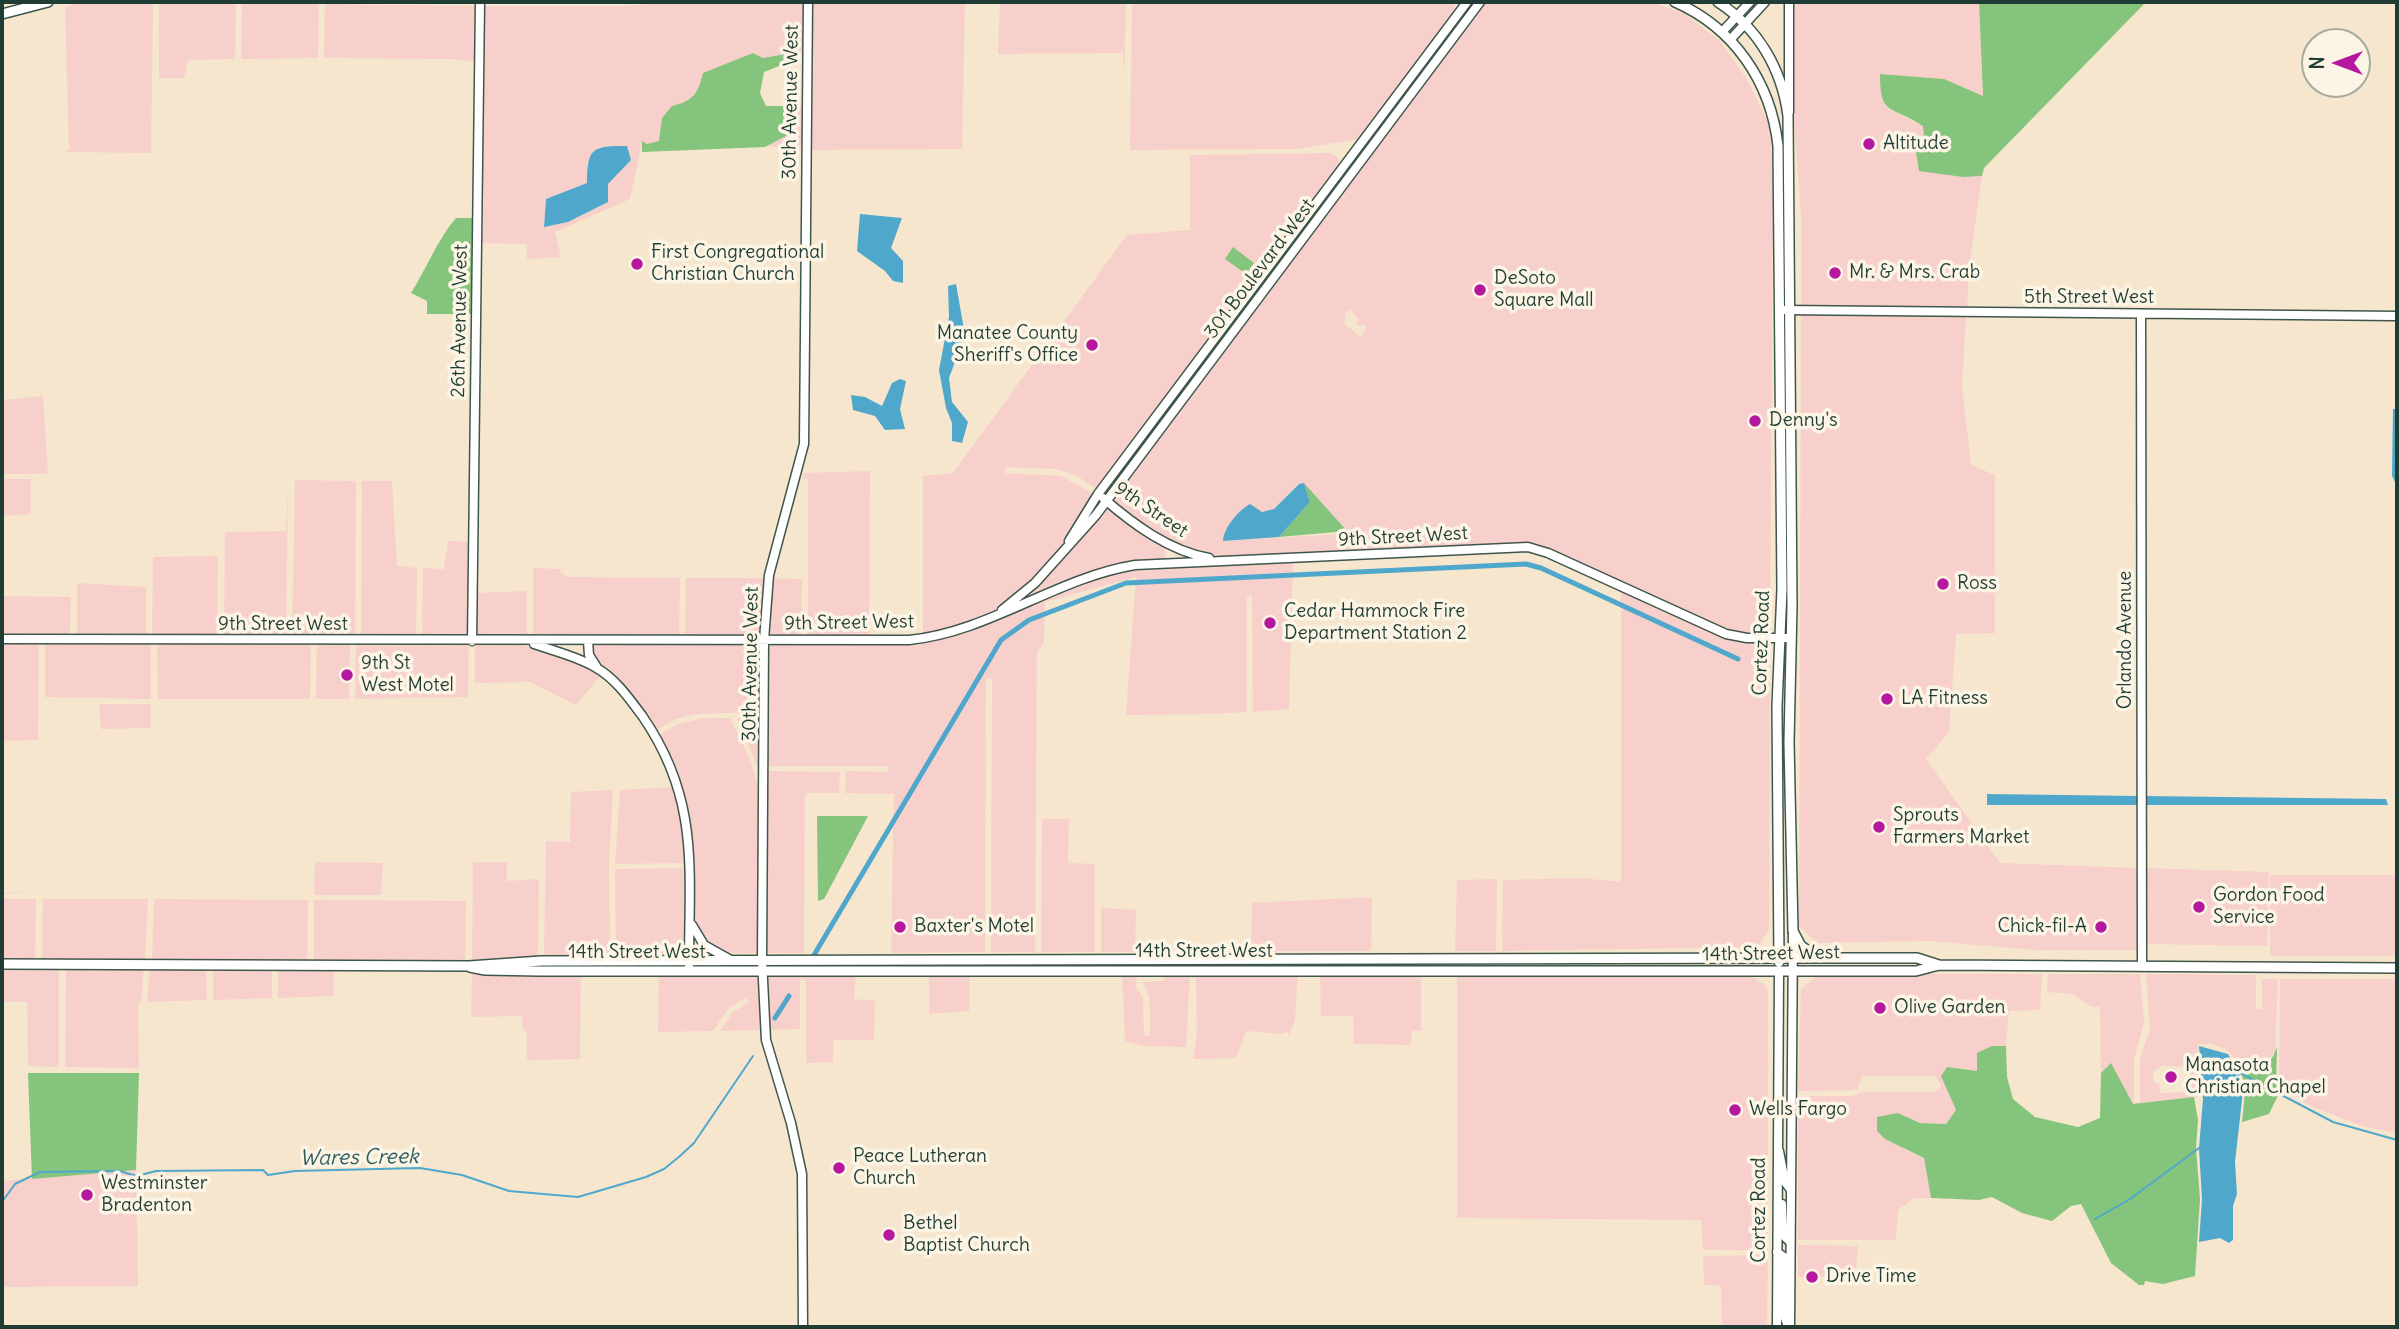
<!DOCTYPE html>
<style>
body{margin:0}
#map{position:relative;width:2399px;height:1329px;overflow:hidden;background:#f6e6cd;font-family:Delius,sans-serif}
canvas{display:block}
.frame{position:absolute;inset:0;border:4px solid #1f3d34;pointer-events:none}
.north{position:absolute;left:2301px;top:28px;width:70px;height:70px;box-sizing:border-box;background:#fcf5e5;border:2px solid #a4ab9e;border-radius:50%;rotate:270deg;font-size:19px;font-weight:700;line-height:28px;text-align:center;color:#1f3d34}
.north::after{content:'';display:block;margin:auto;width:24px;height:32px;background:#b5179e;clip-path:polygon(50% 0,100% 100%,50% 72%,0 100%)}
</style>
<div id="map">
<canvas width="2399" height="1329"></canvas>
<div class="frame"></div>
<div class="north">N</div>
</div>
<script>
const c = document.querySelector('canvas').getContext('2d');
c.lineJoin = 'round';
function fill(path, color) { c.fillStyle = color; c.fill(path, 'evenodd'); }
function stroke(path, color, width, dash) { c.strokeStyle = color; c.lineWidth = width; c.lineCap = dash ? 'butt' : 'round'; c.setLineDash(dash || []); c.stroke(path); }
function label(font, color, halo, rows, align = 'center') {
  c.font = font + ' Delius,sans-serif'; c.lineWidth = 7; c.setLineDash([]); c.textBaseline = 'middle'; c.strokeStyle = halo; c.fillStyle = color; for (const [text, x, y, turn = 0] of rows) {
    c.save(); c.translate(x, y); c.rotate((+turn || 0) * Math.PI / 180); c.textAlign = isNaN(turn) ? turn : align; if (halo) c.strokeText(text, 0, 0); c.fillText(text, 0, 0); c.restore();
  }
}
fill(new Path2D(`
 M82,2H153L151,153L65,152L69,149L65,7Z
 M159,2H236L235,59L188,60L184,78H159Z
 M242,2L319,4L318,58L241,59Z
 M672,2H805L803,53L762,58L753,53L709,73L689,102L672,106L659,141L647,144L642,142L630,199L555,232L561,257L527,259V244L480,243L484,6H626ZM627,146L631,160L608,184V202L568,222L544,227L546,199L587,183V163L599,147Z
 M812,2H965L962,149L809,150Z
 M1000,2H1126L1124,78L1123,53L998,54Z
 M1132,2H1453L1454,7L1452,18L1359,139L1297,149L1130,150Z
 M1485,2H1651L1683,13L1720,41L1746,78L1770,126L1773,191L1770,636L1727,632L1538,546L1227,558L1196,552L1158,536L1111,501ZM1350,310L1359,319L1356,323L1359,326L1363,324L1367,327L1360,337L1344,323L1346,319L1344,314ZM1304,483L1346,531L1339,534L1224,541L1255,509L1263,512L1274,509L1298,484Z
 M1792,2H1979L1983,97L1944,79L1880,74L1888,109L1923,126L1924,137L1914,140L1919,170L1963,177L1982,176L1969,268L1967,310L1801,308V214L1793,106Z
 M325,4L478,6L477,62L451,59L324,58Z
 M794,106H803V150L767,146L786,136L794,118Z
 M1330,153L1338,158L1339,166L1097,489L1077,476L1056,469L1005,467V473L1061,476L1094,494L1059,551L1033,581L995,611L972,622L923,635V476L953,473L1127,235L1190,230V155Z
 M1801,313L1966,316L1962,386L1971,465L1995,475V633L1956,634L1949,732L1926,759L2000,863L2139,868V950H2035L1930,941L1817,943L1799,926Z
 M43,396L48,474H2V400Z
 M870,471L869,637H808V479H803V473Z
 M2,479H31V514L2,516Z
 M295,480L356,481L355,638H292Z
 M362,481H392L397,566L417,568L416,638H361Z
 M288,484L286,638L224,637L225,532L286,531Z
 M1107,505L1165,546V561L1134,563L1012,606L1056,565Z
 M448,541L471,542L469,638H422L423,568L444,569Z
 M218,556L217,637H152L153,557Z
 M1293,560L1289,709L1253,712L1252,595L1247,596V712L1212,714L1126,715L1136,577L1045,602L1044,643L1037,651L1035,952H991L992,679H986L985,952L891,953L894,794L845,793L846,771L888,772L889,766H768V643L909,642L995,619L1106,575L1135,568Z
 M533,568L562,569L559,572L569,577L680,578L679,638H533Z
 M686,578H765L762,638H685Z
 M772,578L802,579L801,637L768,638Z
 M77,583L146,587V637H77Z
 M1621,590L1724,637L1770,641L1769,929L1758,947L1502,951L1503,880L1580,878L1621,882Z
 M527,591V638H476V593Z
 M2,596L71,597L70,635L2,634Z
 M2,642H39L38,740L2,741Z
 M45,642L151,643V699L45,697Z
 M157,643H311L310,699H158Z
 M317,643H350L349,699H316Z
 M356,643L469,644L468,697L355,699Z
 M761,643L762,712L695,714L675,719L655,731L596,661L591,644Z
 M475,644H516L542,650L581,663L601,675L576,705L530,682L475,683Z
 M99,704H151V728L101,729Z
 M762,717V777L737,718Z
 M703,718H730L750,759L762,800L759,953H721L706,944L693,918L689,813L678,771L658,736L678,724Z
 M768,771L840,772L839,793H805L804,953H766Z
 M676,787L687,863L615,864L620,790Z
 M613,790L609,864L610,954L545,955L544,958L546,841L570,842L571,792Z
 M1042,819H1069L1068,863L1095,864V952H1041Z
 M315,862L383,863L381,895H314Z
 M473,862H507V881L539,879L538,958L472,963Z
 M687,868L686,953L616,954L615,869Z
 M2145,868L2269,872L2267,946L2145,944Z
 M2270,875H2397V956H2270Z
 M1497,879L1496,951H1455L1457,880Z
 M37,892L4,894V899H36L35,961H2V893Z
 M1372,897L1371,951H1251L1252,903Z
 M43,899H148L145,962L42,961Z
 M154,899L308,900L307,963L152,962Z
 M314,900L466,901L465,963H314Z
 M1101,908L1136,910L1135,952H1101Z
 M4,966L59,967V1067L28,1066L27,1002H3Z
 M66,967H144L141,1003H138L139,1068L65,1067Z
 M150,967L206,968L207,1000L147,1002Z
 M213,968H272V998L213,1000Z
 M278,968H334L333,996L278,998Z
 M472,970L581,974L580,1059L527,1060V1033L523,1030L522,1016L471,1017Z
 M1122,972H1137L1136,988L1143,997L1144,1036L1150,1035V1012L1149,996L1143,982L1164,981L1167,972H1190L1186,1047L1143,1046L1125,1041Z
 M1196,972H1298L1295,1020L1289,1035L1287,1032L1281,1034L1246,1031L1236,1058L1193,1059L1197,1034Z
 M1320,972L1421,973V1031H1412L1411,1045L1354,1044L1353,1016H1321Z
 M1457,972L1740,975H1749L1765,985L1768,990V1250H1703L1701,1220L1457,1218Z
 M760,973L762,1030L720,1031L733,1012L749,1002L745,998L728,1009L713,1031L658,1032L659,974Z
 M766,973H856L854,999L875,1001L874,1040H833V1062L806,1063V979H800V1029L768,1030Z
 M929,973H970L969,1011L929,1014Z
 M1846,974H2042L2040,1010L2009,1011L2006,1046H1992L1977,1071L1947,1067L1942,1075L1956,1110L1946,1124L1920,1123L1898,1113L1904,1149L1924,1158L1931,1198H1914L1898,1210L1896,1240H1798V1096H1852L1863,1092H1934L1942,1086L1935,1076H1862L1857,1090L1798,1091L1801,989L1819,975Z
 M2048,974H2140L2144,1023L2134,1059V1102H2140V1059L2150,1029L2146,974L2256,975V1009H2262V979H2278L2275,1051L2257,1074H2242L2233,1056L2226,1049L2211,1044H2198V1097L2133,1104L2111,1064L2101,1073L2100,1007H2092L2073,994L2047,992ZM2162,1066L2189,1067L2190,1092L2161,1093L2159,1084L2153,1082V1071Z
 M2280,979H2397V1133L2362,1126L2308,1105L2279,1085Z
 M136,1170L138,1286L2,1287V1181Z
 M1798,1245L1858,1246L1855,1276L1798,1277Z
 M1768,1255L1767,1327H1722L1721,1286L1704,1285L1703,1256Z`), '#f7d0cb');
fill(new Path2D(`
 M1979,2H2146L1984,168L1982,176L1963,177L1919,171L1914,140L1924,137L1923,126C1891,105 1880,117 1880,74L1944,79L1983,96Z
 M753,53L763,58L792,53L779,66L764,72L760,93L766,106H794V118L786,136L765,147L642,152V141L647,144L659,141L662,118L672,106C693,101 698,94 703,73Z
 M456,218H474L473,314H427V301L411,293C427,268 437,240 456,218Z
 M1233,247L1254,263L1246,274L1225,259Z
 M1304,483L1347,531L1279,537L1310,502Z
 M817,816H868L824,899L818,901Z
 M1992,1046H2006L2007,1077L2013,1099L2035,1117L2078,1127L2100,1118L2101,1073L2111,1063L2133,1104L2194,1097L2198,1120L2196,1148L2200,1199L2195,1276L2163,1284L2145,1281L2144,1285H2139L2111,1263L2081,1204L2071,1206L2052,1221L2022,1213L1992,1197L1979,1200L1931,1198L1924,1158L1885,1139L1877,1131V1117L1898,1113L1920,1123L1946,1124L1956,1110L1941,1076L1947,1067L1977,1071V1053Z
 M2277,1046L2276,1085L2281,1089L2269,1114L2242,1122L2245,1092L2242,1074C2261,1073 2272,1064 2277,1046Z
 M28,1073H139L136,1170L32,1179Z`), '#85c47c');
fill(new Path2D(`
 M627,146L631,160L608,184V202L568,222L544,227L546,199L587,183C587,147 593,146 627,146Z
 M860,214L902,218L891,248L903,261V283L893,281L885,271L857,251Z
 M956,284L965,335L949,378L952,402L968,422L962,443L952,441V423L946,408L939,370L949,317L948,286Z
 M900,379L906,381L900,409L905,429L885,430L875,416L853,410L851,395L865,397L882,406L892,383Z
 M2393,409H2397V486L2392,476Z
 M1304,483L1310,502L1279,537L1223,541C1224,527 1238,511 1250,504L1262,512L1274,509L1299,484Z
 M1987,794L2138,796V805H1987Z
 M2145,796L2386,799L2388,805H2145Z
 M2199,1046L2228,1054L2239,1073L2243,1091L2235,1162L2237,1194L2233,1206V1240L2229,1243L2220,1238L2199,1242L2202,1199L2199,1148L2203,1099Z`), '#4fa8cc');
stroke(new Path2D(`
 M2240,1073L2333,1122L2397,1140
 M2,1202L15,1184L40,1172L119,1171L137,1176L156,1171L263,1170L268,1175L295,1171L420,1168L462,1175L509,1191L578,1197L646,1177L664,1169L680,1156L694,1143L753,1056
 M2095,1219L2130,1199L2199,1148`), '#4fa8cc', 2);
stroke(new Path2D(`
 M814,955L1001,640L1029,620L1126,583L1526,564L1541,568L1738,659
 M775,1018L789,996`), '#4fa8cc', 5);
const secondary = new Path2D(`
 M1789,2V112
 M1722,32L1750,2
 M1730,40L1765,2
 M1783,310L2397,316
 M2141,314L2142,966
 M1103,498C1133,524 1169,551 1209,558
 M1069,541L1098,494L1467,2
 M1002,610L1035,583L1096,515L1480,2
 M2,639L909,640C989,632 1056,578 1135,565L1528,547L1548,553L1726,634L1747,638H1791
 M472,641L480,2
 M588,641L589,655L596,666
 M534,644C554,651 576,656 595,667C615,678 629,698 643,717C700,800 689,870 689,965
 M692,925L704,945L729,959
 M1779,1151L1785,1182L1791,1190
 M1782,1204L1783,1235L1790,1242
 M1777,1252L1784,1257V1315L1787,1324
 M803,1327L802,1174L791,1123L766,1040L762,960L764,640L769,575L804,444L808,2
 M1777,1327L1779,971
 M1790,1327L1793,931`);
const primary = new Path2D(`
 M1675,2C1734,28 1771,82 1778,146L1782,589L1777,706L1779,962
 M1718,2C1758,28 1782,69 1788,116L1792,606L1789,742L1793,931L1801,946L1819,958
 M2,14L48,2
 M2,964L469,966L541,961L1820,958H1917L1939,965L2397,968
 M470,967L485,970L540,971C999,970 1458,969 1916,971L1939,965`);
stroke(secondary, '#3f564b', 11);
stroke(primary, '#3f564b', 12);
stroke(secondary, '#fff', 8);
stroke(primary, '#fff', 9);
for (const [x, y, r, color] of [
 [1869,144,7,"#b5179e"],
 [637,264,7,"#b5179e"],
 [1835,273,7,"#b5179e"],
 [1480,290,7,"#b5179e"],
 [1092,345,7,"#b5179e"],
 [1755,421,7,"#b5179e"],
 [1943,584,7,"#b5179e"],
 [1270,623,7,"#b5179e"],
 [347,675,7,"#b5179e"],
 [1887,699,7,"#b5179e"],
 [1879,827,7,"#b5179e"],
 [2199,907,7,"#b5179e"],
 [900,927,7,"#b5179e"],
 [2101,927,7,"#b5179e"],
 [1880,1008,7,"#b5179e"],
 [2171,1077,7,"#b5179e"],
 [1735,1110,7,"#b5179e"],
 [839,1168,7,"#b5179e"],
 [87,1195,7,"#b5179e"],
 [889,1235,7,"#b5179e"],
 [1812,1277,7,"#b5179e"]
]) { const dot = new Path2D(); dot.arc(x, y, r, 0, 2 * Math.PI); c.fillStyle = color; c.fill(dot); stroke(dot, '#fcf5e5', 2.5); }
label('19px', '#1f3d34', '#fcf5e5', [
 ["30th Avenue West",791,102,-89],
 ["301 Boulevard West",1260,269,-53],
 ["5th Street West",2089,298],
 ["26th Avenue West",460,321,-89],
 ["9th Street",1151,510,34],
 ["9th Street West",1403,537,-3],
 ["9th Street West",849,623,-1],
 ["9th Street West",283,625],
 ["Orlando Avenue",2126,640,-90],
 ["Cortez Road",1762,643,-88],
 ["30th Avenue West",751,664,-89],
 ["14th Street West",1204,952],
 ["14th Street West",637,953],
 ["14th Street West",1771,954,-1],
 ["Cortez Road",1760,1210,-90]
]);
label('19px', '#1f3d34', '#fcf5e5', [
 ["Altitude",1883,144],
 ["First Congregational",651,253],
 ["Christian Church",651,275],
 ["Mr. & Mrs. Crab",1849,273],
 ["DeSoto",1494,279],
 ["Square Mall",1494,301],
 ["Manatee County",1078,334,"right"],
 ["Sheriff's Office",1078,356,"right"],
 ["Denny's",1769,421],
 ["Ross",1957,584],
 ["Cedar Hammock Fire",1284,612],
 ["Department Station 2",1284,634],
 ["9th St",361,664],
 ["West Motel",361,686],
 ["LA Fitness",1901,699],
 ["Sprouts",1893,816],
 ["Farmers Market",1893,838],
 ["Gordon Food",2213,896],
 ["Service",2213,918],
 ["Baxter's Motel",914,927],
 ["Chick-fil-A",2087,927,"right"],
 ["Olive Garden",1894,1008],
 ["Manasota",2185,1066],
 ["Christian Chapel",2185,1088],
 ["Wells Fargo",1749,1110],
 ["Peace Lutheran",853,1157],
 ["Church",853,1179],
 ["Westminster",101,1184],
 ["Bradenton",101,1206],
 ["Bethel",903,1224],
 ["Baptist Church",903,1246],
 ["Drive Time",1826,1277]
], 'left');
label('italic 21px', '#2d5d62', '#fcf5e5', [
 ["Wares Creek",359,1158,-1]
]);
</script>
